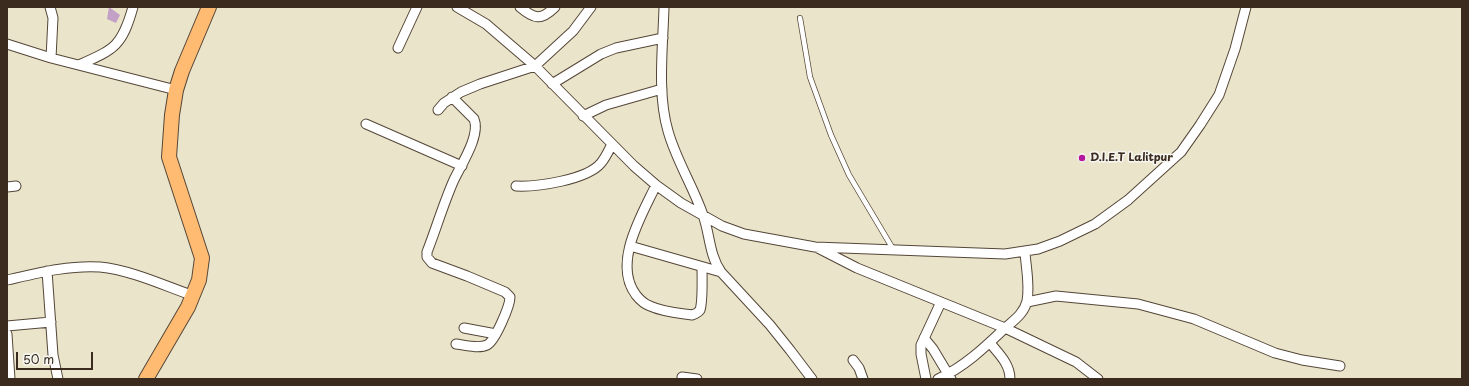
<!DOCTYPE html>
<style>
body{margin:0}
#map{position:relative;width:1469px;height:386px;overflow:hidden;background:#eae5ca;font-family:"Playpen Sans",sans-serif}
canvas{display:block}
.frame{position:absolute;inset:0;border:8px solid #3b2a1e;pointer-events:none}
.scale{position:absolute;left:16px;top:352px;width:77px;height:18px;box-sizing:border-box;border:2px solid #3b2a1e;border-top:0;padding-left:5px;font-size:12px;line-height:14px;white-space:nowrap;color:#3b2a1e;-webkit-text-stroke:3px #f6f6f2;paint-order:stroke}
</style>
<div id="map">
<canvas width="1469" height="386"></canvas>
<div class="frame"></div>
<div class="scale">50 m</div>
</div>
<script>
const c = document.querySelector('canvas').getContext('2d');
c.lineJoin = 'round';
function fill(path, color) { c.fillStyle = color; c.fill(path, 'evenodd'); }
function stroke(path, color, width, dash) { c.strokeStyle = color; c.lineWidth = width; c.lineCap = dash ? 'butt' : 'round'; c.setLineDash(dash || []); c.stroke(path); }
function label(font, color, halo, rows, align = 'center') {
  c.font = font + ' "Playpen Sans",sans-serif'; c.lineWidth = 3; c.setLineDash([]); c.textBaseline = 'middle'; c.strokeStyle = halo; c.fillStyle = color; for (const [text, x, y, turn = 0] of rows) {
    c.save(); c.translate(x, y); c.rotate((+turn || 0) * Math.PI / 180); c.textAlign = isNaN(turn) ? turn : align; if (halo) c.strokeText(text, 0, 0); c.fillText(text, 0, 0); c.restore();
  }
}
fill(new Path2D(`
 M109,7L120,15L116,23L107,19Z`), '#c3a0c6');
const lane = new Path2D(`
 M800,18L810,77L831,135L849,175L893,249`);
const street = new Path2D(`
 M50,7L53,18L51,58
 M457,7L486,24L535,66L634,166L656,185L681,203L722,226L744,234L815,247L1005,254L1038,249L1060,241L1095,224L1128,200L1181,152L1200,125L1219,95L1235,49L1246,7
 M520,7C534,19 541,21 555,7
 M664,7C663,46 657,94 668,131C676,160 693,186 703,215C710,234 709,255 721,272L770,325L790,350L812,379
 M7,44L51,58L176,90
 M398,48L417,7
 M79,65C115,49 122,46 133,7
 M552,84L601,54L616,48L663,38
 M452,97L474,119C481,136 460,166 453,182C443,205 436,229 427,252V257L432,263L467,276L505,292L510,297C510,306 495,341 487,345C479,349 464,345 456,344
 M438,110L444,103L461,92L480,84L535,66L573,31L591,7
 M583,116L606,105L662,89
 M366,124L462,166
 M656,185C642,215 612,263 636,295C640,300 644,304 650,306C663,312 678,313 692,315C695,314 698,313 700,310C703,301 702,277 702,267
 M516,186C537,187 587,180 601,163C606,157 609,150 612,144
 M7,187L16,186
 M630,246L721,272
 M818,248L857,268L1005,328L1076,362L1098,379
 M47,271L53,355L58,379
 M7,280C38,273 69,265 100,267C131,270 165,286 194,296
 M1027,302L1056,296L1138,304L1194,319L1275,353L1302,360L1340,366
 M7,326L51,322
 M464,328L496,334
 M7,334L10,379
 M924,338L933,349L951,379
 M990,343C999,354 1010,364 1010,379
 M853,360L859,368L863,379
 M682,377L697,379
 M926,379L921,354V345L941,302
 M938,379C964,367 984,348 1004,329C1013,321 1024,314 1027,301C1030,285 1026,268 1025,252`);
const primary = new Path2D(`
 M146,379L188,307L199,280L202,258L169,157L172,115L176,90L182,71L209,7`);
stroke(lane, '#554638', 6);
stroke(street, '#554638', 11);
stroke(primary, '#554638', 16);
stroke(lane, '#fff', 4.5);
stroke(street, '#fff', 9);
stroke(primary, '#ffbb71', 14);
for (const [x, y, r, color] of [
 [1082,158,4,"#b5179e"]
]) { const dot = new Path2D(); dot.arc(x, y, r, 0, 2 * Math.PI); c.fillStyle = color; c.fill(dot); stroke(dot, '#f6f6f2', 1.5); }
label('bold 11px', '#3b2a1e', '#f6f6f2', [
 ["D.I.E.T Lalitpur",1090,158]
], 'left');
</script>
